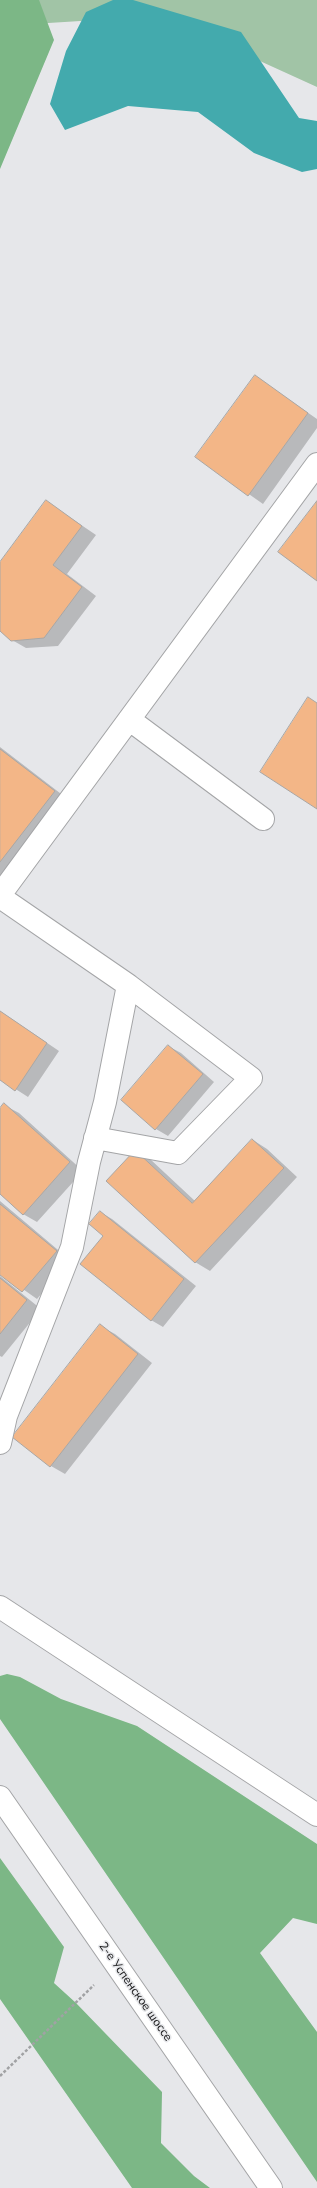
<!DOCTYPE html>
<meta charset="utf-8">
<style>
body{margin:0}
canvas{display:block;background:#e6e7ea}
</style>
<canvas width="317" height="2188"></canvas>
<script>
const c = document.querySelector('canvas').getContext('2d');
c.lineJoin = 'round';
function fill(path, color) { c.fillStyle = color; c.fill(path, 'evenodd'); }
function stroke(path, color, width, dash) { c.strokeStyle = color; c.lineWidth = width; c.lineCap = dash ? 'butt' : 'round'; c.setLineDash(dash || []); c.stroke(path); }
function label(font, color, halo, rows, align = 'center') {
  c.font = font + ' "Nunito Sans",sans-serif'; c.lineWidth = 3; c.setLineDash([]); c.textBaseline = 'middle'; c.strokeStyle = halo; c.fillStyle = color; for (const [text, x, y, turn = 0] of rows) {
    c.save(); c.translate(x, y); c.rotate((+turn || 0) * Math.PI / 180); c.textAlign = isNaN(turn) ? turn : align; if (halo) c.strokeText(text, 0, 0); c.fillText(text, 0, 0); c.restore();
  }
}
fill(new Path2D(`
 M0,0H317V87L161,16L0,26Z`), '#a1c4a6');
fill(new Path2D(`
 M0,0H39L54,40L0,169Z
 M7,1674L20,1677L61,1699L137,1726L317,1844V1924L293,1918L260,1953L317,2032V2182L0,1719V1676Z
 M0,1858L64,1947L54,1983L76,2003L162,2092L161,2143L194,2176L210,2188H132L0,1999Z`), '#7cb786');
fill(new Path2D(`
 M113,0H133L241,32L299,118L317,121V169L302,172L254,153L198,112L128,106L65,130L50,104L66,51L86,12Z`), '#43aaad');
fill(new Path2D(`
 M255,376L317,419V428L263,504L196,457Z
 M46,501L96,535L67,574L96,596L58,646L26,648L12,640L0,629V564Z
 M0,747L69,800L0,890Z
 M0,1011L59,1051L28,1097L0,1079Z
 M168,1046L181,1053L214,1082L168,1136L156,1129Z
 M4,1105L19,1113L83,1171L37,1222L23,1214L0,1193V1109Z
 M253,1140L267,1149L297,1177L210,1271L195,1262L135,1151L150,1159L195,1201Z
 M0,1201L70,1260L37,1299L0,1273Z
 M100,1212L112,1219L196,1286L163,1327L151,1320L104,1236Z
 M0,1276L41,1309L2,1357L0,1356Z
 M100,1326L115,1334L152,1363L65,1474L51,1466L14,1437Z`), '#0003');
const building = new Path2D(`
 M255,375L308,413L248,496L195,457Z
 M46,500L82,526L53,565L82,587L44,638L11,641L0,631V562Z
 M317,501V581L278,552Z
 M308,697L317,703V809L260,772Z
 M0,749L55,791L0,862Z
 M0,1011L47,1043L15,1091L0,1080Z
 M168,1045L203,1074L155,1130L121,1100Z
 M4,1103L70,1162L23,1215L0,1194V1108Z
 M252,1139L284,1168L195,1263L106,1181L135,1150L192,1203Z
 M0,1204L57,1251L22,1292L0,1275Z
 M100,1211L184,1279L151,1321L80,1264L103,1236L89,1224Z
 M0,1278L27,1300L0,1334Z
 M100,1324L138,1354L50,1467L12,1437Z`);
fill(building, '#f3b687');
stroke(building, '#a9a7a5', 1);
const minor = new Path2D(`
 M130,720L263,819
 M0,895L317,464
 M0,897L128,985
 M0,1443L6,1416L72,1247L89,1162L105,1102L128,985L251,1078L178,1153L95,1138
 M0,1607L317,1815`);
const major = new Path2D(`
 M0,1797L271,2188`);
stroke(minor, '#a4a5a7', 24);
stroke(major, '#a4a5a7', 24);
stroke(new Path2D(`
 M0,2076L94,1985`), '#a1a2a4', 2.5, [3, 2]);
stroke(minor, '#fff', 22);
stroke(major, '#fff', 22);
label('12px', '#111112', '#e6e7ea', [
 ["2-е Успенское шоссе",135,1992,55]
]);
</script>
